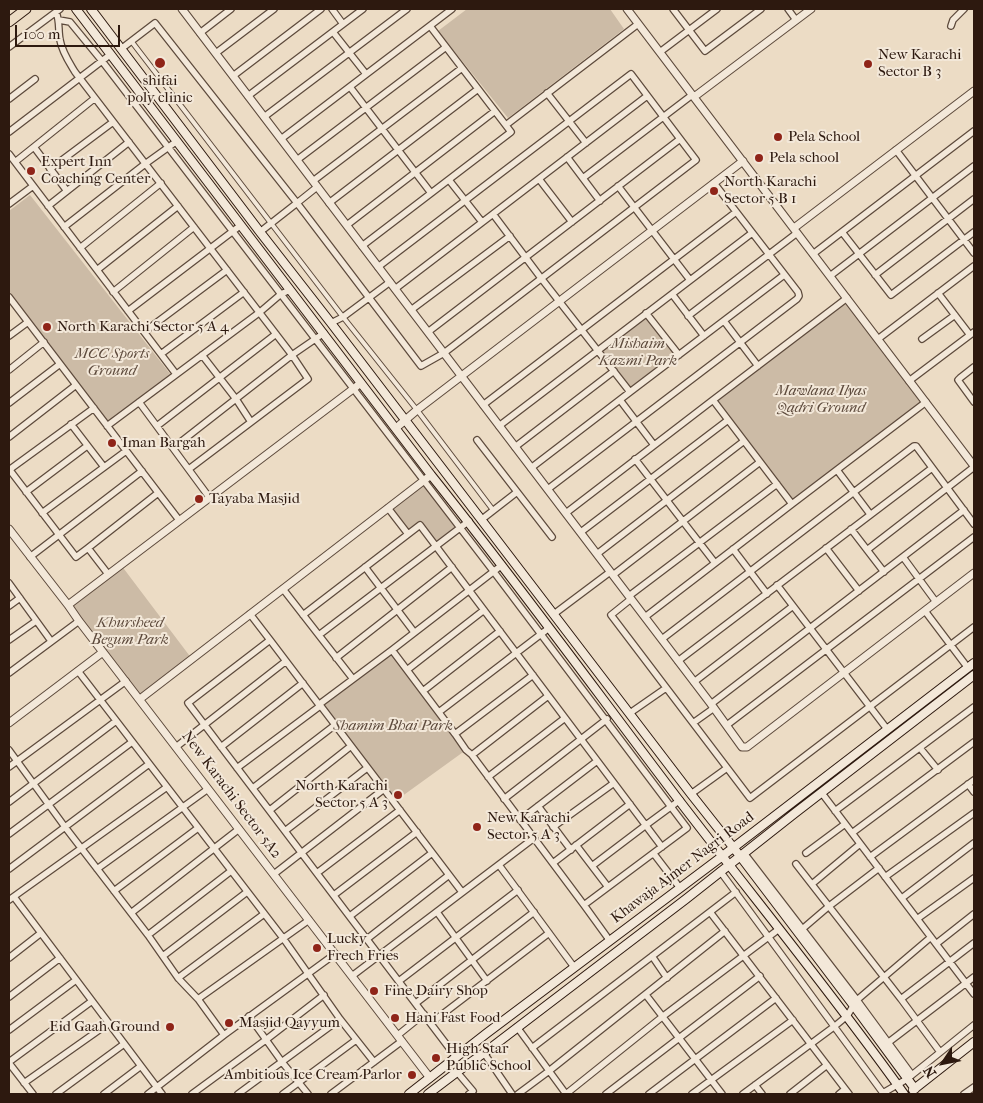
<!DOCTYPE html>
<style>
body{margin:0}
#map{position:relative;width:983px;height:1103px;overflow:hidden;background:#ecdcc5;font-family:"IM FELL French Canon",serif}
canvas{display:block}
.frame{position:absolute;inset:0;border:10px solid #2d190f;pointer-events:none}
.north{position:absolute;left:918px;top:1038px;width:50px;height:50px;-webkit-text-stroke:4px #f3e8d9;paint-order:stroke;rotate:236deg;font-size:14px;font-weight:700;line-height:20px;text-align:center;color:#2d190f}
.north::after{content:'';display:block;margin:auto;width:18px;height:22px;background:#2d190f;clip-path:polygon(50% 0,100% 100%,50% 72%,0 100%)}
.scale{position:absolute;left:15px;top:25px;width:105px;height:22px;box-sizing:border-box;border:2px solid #2d190f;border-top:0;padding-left:6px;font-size:15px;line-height:18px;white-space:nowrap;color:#2d190f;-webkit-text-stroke:4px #f3e8d9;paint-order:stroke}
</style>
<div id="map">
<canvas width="983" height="1103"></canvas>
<div class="frame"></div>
<div class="north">N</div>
<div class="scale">100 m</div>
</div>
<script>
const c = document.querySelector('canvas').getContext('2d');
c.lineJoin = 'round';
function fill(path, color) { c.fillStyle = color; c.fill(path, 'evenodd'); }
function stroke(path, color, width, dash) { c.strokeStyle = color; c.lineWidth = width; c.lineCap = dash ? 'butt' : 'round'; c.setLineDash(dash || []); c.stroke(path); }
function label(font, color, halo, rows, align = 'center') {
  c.font = font + ' "IM FELL French Canon",serif'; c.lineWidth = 4; c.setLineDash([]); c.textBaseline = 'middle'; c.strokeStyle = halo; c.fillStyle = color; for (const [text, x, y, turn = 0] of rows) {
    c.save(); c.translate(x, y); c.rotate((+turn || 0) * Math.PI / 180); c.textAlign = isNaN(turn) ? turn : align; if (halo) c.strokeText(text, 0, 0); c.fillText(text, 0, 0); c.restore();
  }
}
fill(new Path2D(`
 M467,9H610L624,29L508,118L438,31Z
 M30,195L171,375L108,422L9,291V211Z
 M848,300L925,401L791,502L715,401Z
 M646,313L679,355L630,392L598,351Z
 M425,483L458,528L436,544L420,523L407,532L390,509Z
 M121,565L192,659L140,699L68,605Z
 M392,650L466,750L394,802L321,703Z`), '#ccbba6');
const pedestrian = new Path2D(`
 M132,42L343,317L417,410L493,510`);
const minor = new Path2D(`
 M332,9L343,24
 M673,9L705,51L761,9
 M788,9L796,20
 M56,12C60,21 58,30 60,40C62,52 69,62 75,72L292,355L173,448
 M59,20L70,22L102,61L494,572L687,828L584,905
 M951,26L953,20L964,9
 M333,32L366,74
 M200,33L231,9
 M9,47L60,9
 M121,49L155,23L297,203L260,232
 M660,52L717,9
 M216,53L274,9
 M233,76L321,9
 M350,87L431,193
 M547,93L586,143
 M248,96L363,9
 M647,96L493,214L541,278L630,392L784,275
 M9,99L35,79
 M264,117L407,9
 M506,125L638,24
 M9,132L111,54
 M281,139L452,9
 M34,147L67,191
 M896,150L974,253
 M9,154L176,374
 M567,157L600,201
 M297,160L446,47
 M15,162L95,98
 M50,169L113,122
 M583,178L692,95
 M539,179L572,222
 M449,180L482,222
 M313,181L462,68
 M618,186L690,280
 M317,187L297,203L421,366L444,353L696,160L631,74L378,267
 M329,203L478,89
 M9,204L33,186
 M48,206L129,142
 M347,225L495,111
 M64,227L145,164L177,141
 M842,232L891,295L974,232
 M362,246L511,132L430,26
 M80,248L161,183
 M813,254L974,131
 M97,270L178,206
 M875,275L974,199
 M830,276L974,166
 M395,289L493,214
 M113,292L194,227
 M938,293L970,335
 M672,294L704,336
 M9,297L179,520
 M847,298L713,400L792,504L926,402
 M411,310L510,236
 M128,311L241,225
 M646,313L679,355
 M688,316L797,233
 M724,321L758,366
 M331,323L343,317L390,282
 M144,332L227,270
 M428,332L680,139
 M9,336L28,322
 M878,339L974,266
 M922,339L955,315
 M161,354L244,292
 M202,355L236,399L251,422
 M974,367L960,378L958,380L974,402
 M9,370L44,342
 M909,381L974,332
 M620,400L654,445
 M139,402L209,497
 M9,403L60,364
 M483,405L736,212
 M71,424L104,467
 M107,426L260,312L281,294L290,290
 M157,426L276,334
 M499,426L752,233
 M9,437L76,385
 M477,440L552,537
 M515,447L614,371
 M635,459L715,563
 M531,468L630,392
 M9,469L76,557L88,548L108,574
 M189,469L308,379L292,355L324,333
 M9,470L94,408
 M837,470L870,514
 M548,489L797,299L799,296L798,292L714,183
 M26,492L87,446
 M388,508L408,534
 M42,513L126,451
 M566,513L713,400
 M481,520L517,492
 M851,529L884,572
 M581,532L728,420
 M88,548L158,493
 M826,548L859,591
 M733,549L767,594
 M867,550L974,467
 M597,554L744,441
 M30,557L142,471
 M903,557L936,602
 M365,567L414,632
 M613,575L760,462
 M9,583L51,641
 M777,585L887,729
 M283,589L353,679
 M629,596L777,484
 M631,599L611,615L750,798L974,627
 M9,606L20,598
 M925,611L968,668
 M250,614L270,640L188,703L456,1057
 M554,614L610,572
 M303,615L420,525L662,847
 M645,617L792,504
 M319,635L469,521
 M662,639L914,446H916L974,524
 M9,640L36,621
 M270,640L320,706
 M392,650L455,734L466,750L472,755L584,905L610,941
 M336,658L452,567
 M678,661L932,468
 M407,670L484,610
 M78,671L283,938L340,1019L374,1062
 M9,673L79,621
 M694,682L793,606
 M423,691L500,631
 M711,704L964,510
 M320,705L462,892
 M439,712L549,628
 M630,713L666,688
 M693,723L714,708
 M727,725L974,537
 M455,734L533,675
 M176,747L286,661
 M221,747L303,683
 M920,748L938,770
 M9,750L65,827L148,935L178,978L198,999L224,1035
 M472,755L548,696
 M9,767L126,681
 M237,768L320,706L321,703L392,650L502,565
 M488,777L565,718
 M968,784L974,792
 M253,788L335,725
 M821,792L974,994
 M691,794L727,768
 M504,799L607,719
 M9,802L116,721
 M538,806L571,850
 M270,810L351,746
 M835,811L974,707
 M520,820L597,761
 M553,827L614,783
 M285,831L367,768
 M852,833L974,742
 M9,834L132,742
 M576,845L608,887
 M744,853L857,1000L912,1075
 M806,853L845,824
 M654,854L680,888
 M870,857L974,780
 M553,863L630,804
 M796,864L901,999L940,1052
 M499,865L574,967
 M592,866L646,825L680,800
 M9,869L149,764
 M97,869L208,789
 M720,871L883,1093L907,1079L974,1025
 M317,873L400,810
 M274,874L384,789
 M885,877L974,813
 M812,884L860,844
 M114,891L198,828
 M334,895L417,832
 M14,897L162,1094
 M902,898L974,843
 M9,900L167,787
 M437,912L487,981
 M710,912L849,1094
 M131,913L239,829
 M350,916L432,853
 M917,919L974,878
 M800,931L828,907L879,868
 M148,935L231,871
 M367,939L449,875
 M936,944L974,914
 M163,956L247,892
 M652,956L667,978
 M9,958L41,933
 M352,976L534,838
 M178,978L264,914
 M399,981L518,890
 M646,995L722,1094
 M9,997L60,958
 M198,999L309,920
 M901,999L974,943
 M416,1003L534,912
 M249,1016L282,1062L308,1094
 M431,1023L549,933
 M517,1027L566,1094
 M9,1030L76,980
 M398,1035L424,1014
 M885,1045L974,977
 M532,1048L736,892
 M484,1053L512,1094
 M9,1062L92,1001
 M9,1063L33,1094
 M457,1072L473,1091L469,1094
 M24,1083L109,1023
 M755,1085L762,1094
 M56,1094L124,1044
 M104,1094L141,1066
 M148,1094L224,1035L335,954
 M192,1094L267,1039L324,995
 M238,1094L340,1019
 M283,1094L356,1040
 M331,1094L402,1041
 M518,1094L549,1071L725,931
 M566,1094L662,1017L779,929
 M606,1094L760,976
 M649,1094L776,998
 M692,1094L793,1020
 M743,1094L835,1026L847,1016L857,1000L931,937
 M790,1094L827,1065
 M839,1094L845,1089
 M964,1094L974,1087`);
const tertiary = new Path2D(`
 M182,9L711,704L742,747H747L974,573
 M627,9L974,466
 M694,97L811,9
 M794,228L974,91
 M396,428L417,410L743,161
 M9,529L68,605L79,621L430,1078
 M68,605L361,383
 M140,699L431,475
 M9,723L103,652`);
const secondary = new Path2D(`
 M76,9L431,475C516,581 596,691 678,799C753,897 832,993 904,1094
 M91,9L260,232L331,323L691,794L740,856L854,1006L915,1089
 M913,1090L974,1042
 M409,1094L487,1033L716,861L974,663
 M428,1094L457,1072L484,1053L686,899L795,813L974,675`);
const primary = new Path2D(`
 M9,22L26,9`);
stroke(pedestrian, '#5d4a3c', 6);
stroke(minor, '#5d4a3c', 8);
stroke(tertiary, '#5d4a3c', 9);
stroke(secondary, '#2d190f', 10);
stroke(primary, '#2d190f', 11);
stroke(pedestrian, '#f3e8d9', 4);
stroke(minor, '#f3e8d9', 5.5);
stroke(tertiary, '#f3e8d9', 7);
stroke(secondary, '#f3e8d9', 8);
stroke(primary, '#ecdcc5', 9);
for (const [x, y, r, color] of [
 [160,63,6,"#8f2418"],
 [868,64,5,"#8f2418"],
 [778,137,5,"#8f2418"],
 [759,158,5,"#8f2418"],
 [31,171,5,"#8f2418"],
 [714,191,5,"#8f2418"],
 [47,327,5,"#8f2418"],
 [112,443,5,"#8f2418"],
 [199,499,5,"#8f2418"],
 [398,795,5,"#8f2418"],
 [477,827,5,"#8f2418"],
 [317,948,5,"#8f2418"],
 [374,991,5,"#8f2418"],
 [395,1018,5,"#8f2418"],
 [229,1023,5,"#8f2418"],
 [170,1027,5,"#8f2418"],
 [436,1058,5,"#8f2418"],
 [412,1075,5,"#8f2418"]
]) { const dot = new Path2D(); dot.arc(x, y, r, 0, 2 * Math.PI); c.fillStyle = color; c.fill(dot); stroke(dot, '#f3e8d9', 2); }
label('15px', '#2d190f', '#f3e8d9', [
 ["New Karachi",878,55],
 ["Sector B 3",878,72],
 ["shifai",160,81,"center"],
 ["poly clinic",160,98,"center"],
 ["Pela School",788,137],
 ["Pela school",769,158],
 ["Expert Inn",41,162],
 ["Coaching Center",41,179],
 ["North Karachi",724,182],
 ["Sector 5 B 1",724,199],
 ["North Karachi Sector 5 A 4",57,327],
 ["Iman Bargah",122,443],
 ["Tayaba Masjid",209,499],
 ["North Karachi",388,786,"right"],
 ["Sector 5 A 3",388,803,"right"],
 ["New Karachi",487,818],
 ["Sector 5 A 3",487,835],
 ["Lucky",327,939],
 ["Frech Fries",327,956],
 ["Fine Dairy Shop",384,991],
 ["Hani Fast Food",405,1018],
 ["Masjid Qayyum",239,1023],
 ["Eid Gaah Ground",160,1027,"right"],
 ["High Star",446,1049],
 ["Public School",446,1066],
 ["Ambitious Ice Cream Parlor",402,1075,"right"]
], 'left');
label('italic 15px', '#5d4a3c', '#f3e8d9', [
 ["Mishaim",638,344],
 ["Kazmi Park",638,361],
 ["MCC Sports",112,354],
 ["Ground",112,371],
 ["Mawlana Ilyas",821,391],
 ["Qadri Ground",821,408],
 ["Khursheed",130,623],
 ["Begum Park",130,640],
 ["Shamim Bhai Park",393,726]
]);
label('15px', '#2d190f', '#f3e8d9', [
 ["New Karachi Sector 5A2",231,795,53],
 ["Khawaja Ajmer Nagri Road",683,868,-37]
]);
</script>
